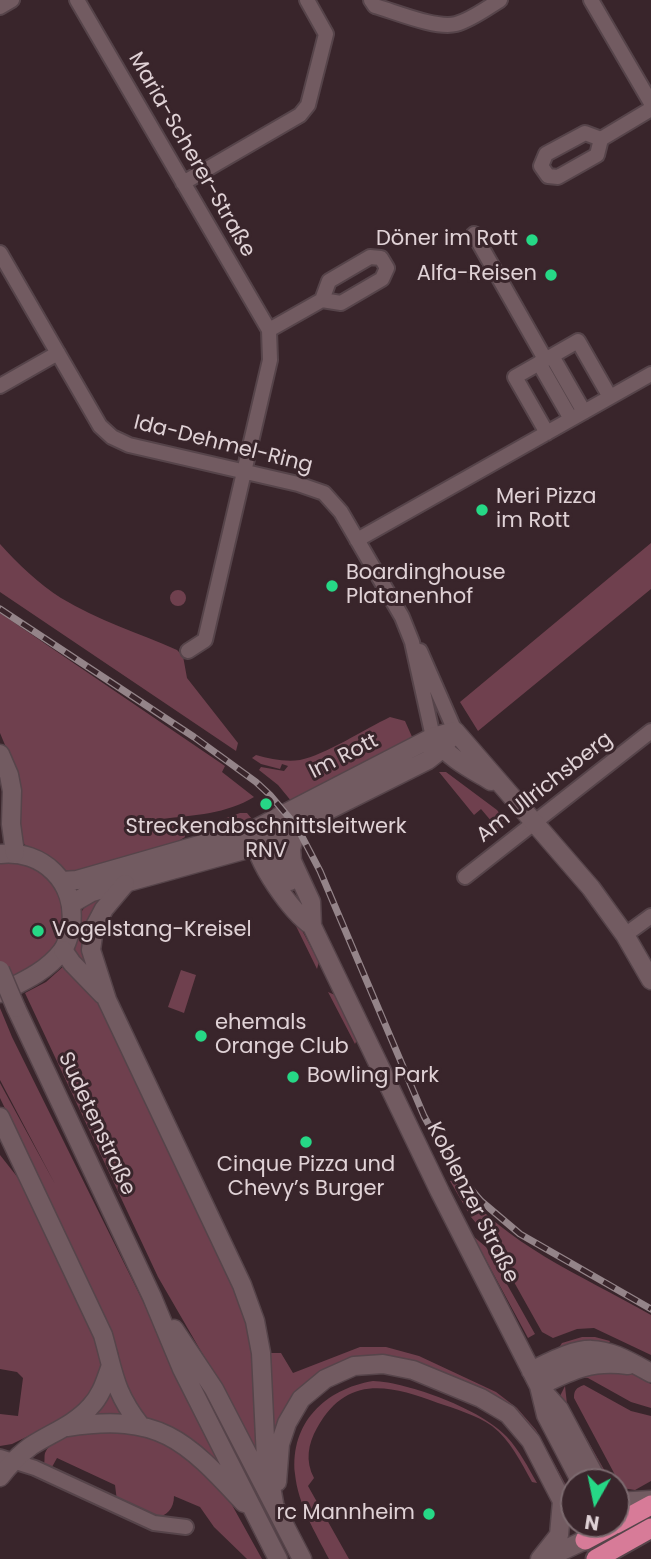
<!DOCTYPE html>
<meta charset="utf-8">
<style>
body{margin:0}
#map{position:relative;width:651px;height:1559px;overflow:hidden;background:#39252b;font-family:Poppins,sans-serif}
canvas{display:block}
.north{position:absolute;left:560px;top:1468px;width:70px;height:70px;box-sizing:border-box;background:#39252b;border:2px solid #7c6a6f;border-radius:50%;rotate:189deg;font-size:19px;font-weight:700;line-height:28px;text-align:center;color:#e0d2d6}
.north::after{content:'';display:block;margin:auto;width:24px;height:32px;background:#26d886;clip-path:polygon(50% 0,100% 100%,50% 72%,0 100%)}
</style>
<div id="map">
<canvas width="651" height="1559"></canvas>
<div class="north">N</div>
</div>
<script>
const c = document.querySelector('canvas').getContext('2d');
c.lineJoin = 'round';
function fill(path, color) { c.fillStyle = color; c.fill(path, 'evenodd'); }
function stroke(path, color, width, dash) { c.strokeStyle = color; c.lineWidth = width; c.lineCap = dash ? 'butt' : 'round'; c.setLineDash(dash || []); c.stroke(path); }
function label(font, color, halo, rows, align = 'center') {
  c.font = font + ' Poppins,sans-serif'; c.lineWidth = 6; c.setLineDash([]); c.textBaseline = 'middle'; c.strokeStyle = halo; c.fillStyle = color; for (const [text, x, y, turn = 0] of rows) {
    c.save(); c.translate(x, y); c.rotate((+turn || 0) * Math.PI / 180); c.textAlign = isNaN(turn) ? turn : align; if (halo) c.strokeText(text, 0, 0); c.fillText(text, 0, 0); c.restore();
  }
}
fill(new Path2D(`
 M651,543V589L478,731L460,702Z
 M0,544C18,564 39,584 61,598C97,620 139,633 177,650L183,656L187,678L238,743L236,751L0,592Z
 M170 598a8 8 0 1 1 16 0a8 8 0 1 1-16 0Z
 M0,613L225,766L222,772L254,797C226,814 195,815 162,819L161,826L201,822L202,827L184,833L185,837L170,846L77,875C55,870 35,855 20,840L18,776L0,733Z
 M390,717L405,721L413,739L292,802L278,785L259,770L261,767L284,771L288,766L282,764L280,769L261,764L252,758L256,755C270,759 285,762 300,760C325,755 365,729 390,717Z
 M439,772H446L497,810L503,818V827L484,841L480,837L492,822L481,809L474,815Z
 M240,813H247L252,819L223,827L221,820Z
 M17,860C25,863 35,866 42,871C66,890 71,924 54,949C41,967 19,977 0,987V861Z
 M261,868L298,923L319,962L317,969L295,924L257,871Z
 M111,890L90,969L87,971L72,949C80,910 75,911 111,890Z
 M66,964L95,994L233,1277L250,1324L261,1465L213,1372L158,1277L25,993L46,982Z
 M181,970L196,975L184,1013L168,1007Z
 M328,992L335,995L357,1040L355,1044Z
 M0,1008L12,1037L227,1471L200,1445L175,1429L143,1417L124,1391L118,1352L107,1322L0,1098V1083L55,1184L0,1080Z
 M0,1155L26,1188L96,1334L101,1360L99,1384L71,1415L12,1444L0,1446V1414L18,1416L23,1378L17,1372L0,1369Z
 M454,1180C506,1246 580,1274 651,1315V1355L594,1328L577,1329L553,1338L542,1332L491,1241L471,1217L450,1181Z
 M473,1236L486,1247L535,1334L528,1338Z
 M582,1337H595L610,1341L609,1343C591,1340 576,1344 558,1349L562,1343Z
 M360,1347H386L419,1356L496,1392L517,1408L536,1430L574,1500V1504L568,1506L521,1419L379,1357L290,1401L272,1435L267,1353H281L293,1373Z
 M612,1369L633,1374L651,1384V1408L631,1402L588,1378L574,1377Z
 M373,1381C408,1382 483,1410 507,1437C519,1450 528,1467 537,1483L532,1482C521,1462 510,1440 492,1426C476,1415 456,1409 438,1403C390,1385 347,1374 317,1428C308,1444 305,1461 314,1478L308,1486L349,1559H329C315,1532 298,1504 295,1474C290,1423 325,1389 373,1381Z
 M111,1384L126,1415L87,1417Z
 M584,1385L631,1411L651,1416V1481L635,1490L622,1488L574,1398C574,1390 576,1388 584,1385Z
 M565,1386L567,1404L611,1482H606L564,1410L560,1396Z
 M136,1432L169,1442L222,1487L262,1559H247L214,1527L200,1507L174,1496C174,1509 167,1515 155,1519L117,1501L115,1485L57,1458L52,1467L44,1464C45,1460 44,1456 45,1453C57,1427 114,1432 136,1432Z`), '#6f404e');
const minor = new Path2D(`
 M77,0L269,330L270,360L205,640L188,651
 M371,0L375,6C396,12 436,29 456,24C471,20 487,8 500,0
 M591,0L651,103
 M0,7L12,0
 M601,139L585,133L546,154L541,166L548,176L558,177L597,155L601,139L651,109
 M183,183L300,115L308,105L326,34L307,0
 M474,234L545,359
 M0,253L100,426L112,437L129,445L298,484L324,493L341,512L402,617L412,642L433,737
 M269,330L322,300L329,281L370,257L381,258L387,268L382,279L341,303L322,300
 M552,356L584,412
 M539,363L571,419
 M0,386L58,353
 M547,433L515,377L578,341L610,397
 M357,540L651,374
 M420,651L455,731
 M465,877L651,731
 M625,935L651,916
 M0,1457L35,1468L154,1523L186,1527`);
const tertiary = new Path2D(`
 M455,731L591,888L625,935L651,980
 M435,739C449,758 471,769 491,781
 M297,827L291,849L292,861L311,902L312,926L440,1192L539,1386L546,1415L581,1482
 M260,834L276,852L290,881
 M255,837C255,862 292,912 312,926
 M0,854C43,849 77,883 71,926C69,935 67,945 62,951C46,972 22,982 0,993
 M62,881L77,880L255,829L433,737L455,731
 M71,904L92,892L255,847L428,760L442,749L455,731
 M531,1371C587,1343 596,1342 651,1373
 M539,1386C572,1370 591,1360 628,1365
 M541,1389L559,1409L598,1482
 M616,1502L651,1500`);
const secondary = new Path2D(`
 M0,754L9,775L12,791L11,824L15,853
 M125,884L104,909L94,928L91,950L107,1000L242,1285L255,1321L261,1353L266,1459L274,1503
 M63,950L72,963L103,995
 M16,1008L152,1297L182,1369L278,1559
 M0,1117L103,1335C114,1374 114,1391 140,1425
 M174,1329L214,1389L302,1559
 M67,1427C159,1413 185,1439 244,1503
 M0,1477C9,1465 19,1455 31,1446C51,1433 74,1425 90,1407C101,1396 105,1382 110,1368
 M277,1482L280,1444L287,1423L301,1399L325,1379L354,1366L383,1364L413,1370L481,1398L508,1414L531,1441L562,1501L559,1535L540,1559
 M545,1559L585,1540`);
const trunk = new Path2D(`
 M616,1524L651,1505
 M585,1540L615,1524
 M596,1559L651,1528`);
stroke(minor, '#56444a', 18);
stroke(tertiary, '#56444a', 21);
stroke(secondary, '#56444a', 21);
stroke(trunk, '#56444a', 23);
stroke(minor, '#725b61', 14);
stroke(tertiary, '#725b61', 18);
stroke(secondary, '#725b61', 18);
stroke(trunk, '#d77b98', 19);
const rail = new Path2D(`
 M0,609L194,737L256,782L270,795L297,827L320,871L424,1116L452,1167L481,1201L520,1234L651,1309`);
stroke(rail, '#948489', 7);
stroke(rail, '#39252b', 4.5, [13]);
const secondaryBridge = new Path2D(`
 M0,970L16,1008`);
stroke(secondaryBridge, '#56444a', 21, []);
stroke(secondaryBridge, '#725b61', 18);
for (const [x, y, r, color] of [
 [532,240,7,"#26d886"],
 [551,275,7,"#26d886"],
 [482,510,7,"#26d886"],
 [332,586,7,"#26d886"],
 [266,804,7,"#26d886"],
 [38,931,7,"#26d886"],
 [201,1036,7,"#26d886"],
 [293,1077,7,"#26d886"],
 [306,1142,7,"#26d886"],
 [429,1514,7,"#26d886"]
]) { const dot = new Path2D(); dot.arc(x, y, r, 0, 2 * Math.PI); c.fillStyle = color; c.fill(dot); stroke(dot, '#39252b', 2.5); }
label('21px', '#e0d2d6', '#39252b', [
 ["Maria-Scherer-Straße",191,155,60],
 ["Ida-Dehmel-Ring",223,445,14],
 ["Im Rott",344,757,-27],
 ["Am Ullrichsberg",545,788,-38],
 ["Sudetenstraße",96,1124,65],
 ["Koblenzer Straße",472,1203,63]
]);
label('21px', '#e0d2d6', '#39252b', [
 ["Döner im Rott",518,240,"right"],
 ["Alfa-Reisen",537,275,"right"],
 ["Meri Pizza",496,498],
 ["im Rott",496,522],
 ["Boardinghouse",346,574],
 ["Platanenhof",346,598],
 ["Streckenabschnittsleitwerk",266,828,"center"],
 ["RNV",266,852,"center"],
 ["Vogelstang-Kreisel",52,931],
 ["ehemals",215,1024],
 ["Orange Club",215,1048],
 ["Bowling Park",307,1077],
 ["Cinque Pizza und",306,1166,"center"],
 ["Chevy’s Burger",306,1190,"center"],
 ["rc Mannheim",415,1514,"right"]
], 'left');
</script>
